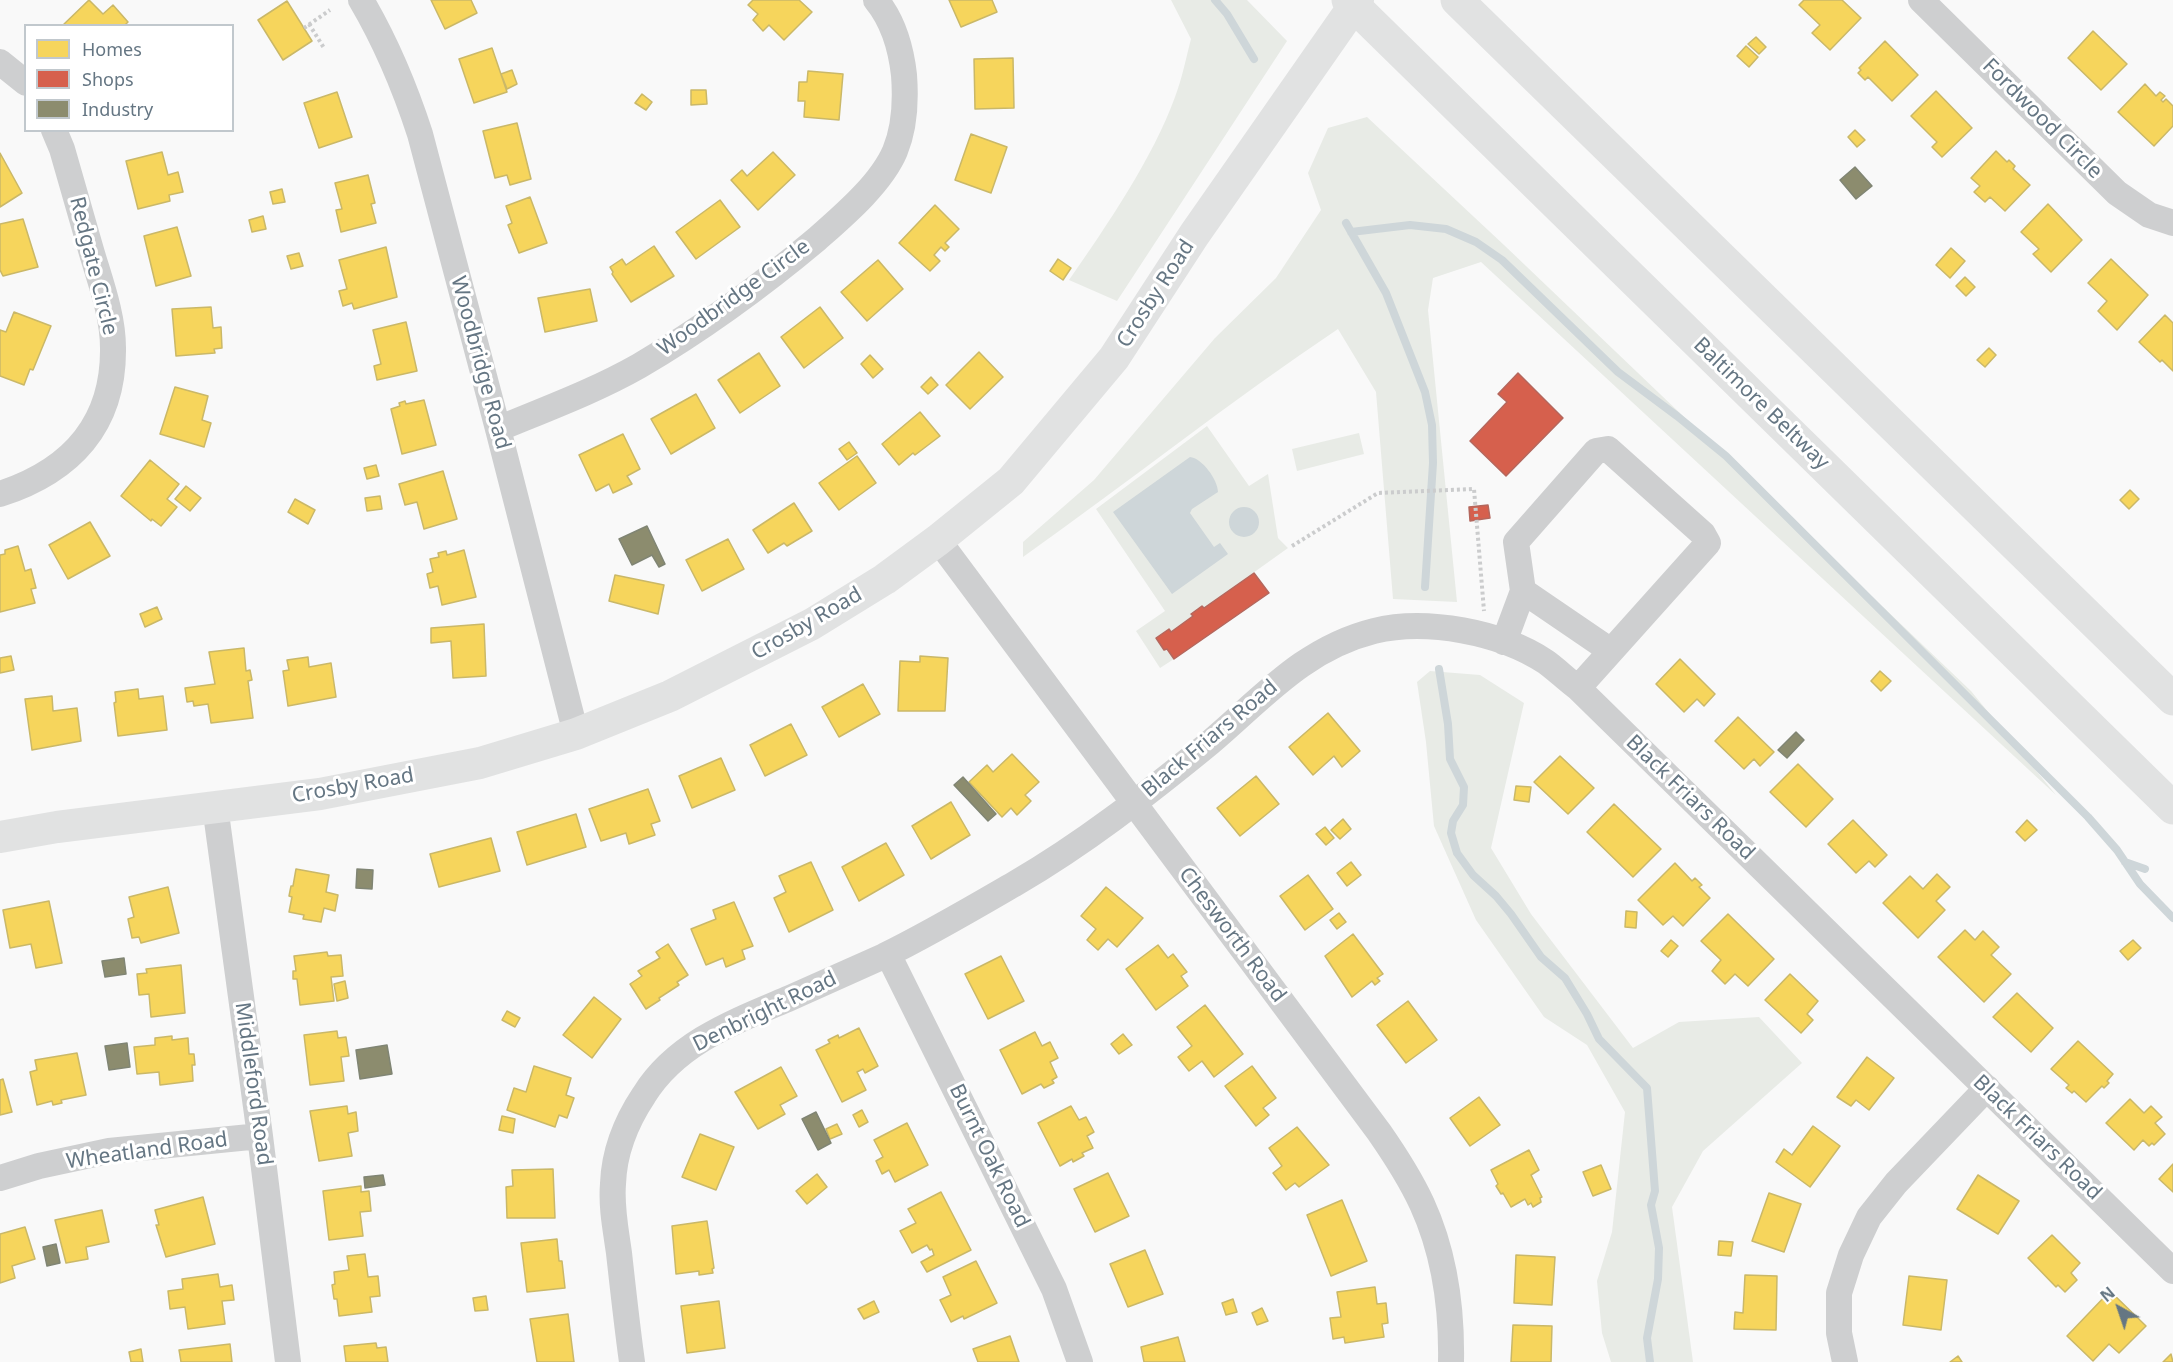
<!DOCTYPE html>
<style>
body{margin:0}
#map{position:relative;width:2173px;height:1362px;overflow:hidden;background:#f9f9f9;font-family:"Noto Sans",sans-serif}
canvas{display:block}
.legend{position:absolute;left:24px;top:24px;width:210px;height:108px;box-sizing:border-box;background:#fff;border:2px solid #c1c8cd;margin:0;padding:8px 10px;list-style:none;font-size:18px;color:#657683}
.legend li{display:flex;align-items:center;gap:12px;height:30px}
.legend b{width:30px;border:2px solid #c1c8cd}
.north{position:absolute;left:2089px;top:1278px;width:60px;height:60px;-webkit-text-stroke:4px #fff;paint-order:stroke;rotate:320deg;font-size:16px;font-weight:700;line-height:24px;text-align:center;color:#657683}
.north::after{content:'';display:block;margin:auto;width:21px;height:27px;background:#657683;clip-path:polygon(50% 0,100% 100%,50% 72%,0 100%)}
</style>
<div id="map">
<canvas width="2173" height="1362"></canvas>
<ul class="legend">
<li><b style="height:16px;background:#f6d55c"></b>Homes</li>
<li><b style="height:16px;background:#d6604d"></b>Shops</li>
<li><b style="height:16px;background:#8c8c6e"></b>Industry</li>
</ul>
<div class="north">N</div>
</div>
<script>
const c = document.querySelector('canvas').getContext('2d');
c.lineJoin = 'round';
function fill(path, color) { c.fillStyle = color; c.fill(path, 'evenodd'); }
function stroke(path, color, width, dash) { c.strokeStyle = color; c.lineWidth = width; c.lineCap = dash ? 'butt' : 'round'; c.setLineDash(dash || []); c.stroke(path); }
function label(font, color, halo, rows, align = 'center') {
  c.font = font + ' "Noto Sans",sans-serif'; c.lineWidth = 6; c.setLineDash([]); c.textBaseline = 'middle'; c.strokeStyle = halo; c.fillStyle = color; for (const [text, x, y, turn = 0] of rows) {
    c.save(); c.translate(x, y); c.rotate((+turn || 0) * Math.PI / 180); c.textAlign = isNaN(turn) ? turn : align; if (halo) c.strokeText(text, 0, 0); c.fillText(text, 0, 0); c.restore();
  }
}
fill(new Path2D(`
 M1171,0H1247L1287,41L1117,301L1069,280C1106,227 1153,158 1175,97C1182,79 1186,58 1191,39Z
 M1367,117L1504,245L1971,691L2056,795L1481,262L1433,278L1428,310L1457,602L1393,599L1376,392L1338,329C1230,401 1129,482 1023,557V542L1094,480L1215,338L1276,278L1321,210L1308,173L1328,128Z
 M1207,426L1249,486L1268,474L1278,538L1288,548L1204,608L1202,606L1191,613L1193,616L1171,632L1168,629L1156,638L1174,659L1160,668L1136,631L1165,611L1096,509Z
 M1359,433L1364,454L1297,471L1292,449Z
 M1430,671L1480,675L1524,703L1491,848L1531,914L1633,1048L1679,1022L1759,1017L1802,1063L1703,1151L1672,1207L1693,1362H1611L1602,1333L1597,1281L1612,1232L1625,1112L1587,1045L1544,1017L1476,920L1434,826L1426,742L1417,682Z`), '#e8ebe6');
fill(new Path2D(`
 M1190,457C1202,458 1218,480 1218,492L1192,509L1190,513L1214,547L1220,543L1228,554L1172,594L1113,512Z
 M1229 522a15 15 0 1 1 30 0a15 15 0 1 1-30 0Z`), '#ced6d9');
const homes = new Path2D(`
 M89,0L103,14L113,5L128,22L124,26H62Z
 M431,0H471L477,13L445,29Z
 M753,0H799L812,12L784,40L769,25L763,31L753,20L758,14L748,5Z
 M949,0H992L997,12L961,27Z
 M1804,0H1842L1861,18L1830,50L1812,33L1820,25L1799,5Z
 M287,1L312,41L283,60L258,20Z
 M2093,31L2127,64L2101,90L2068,58Z
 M1756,37L1766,47L1759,54L1748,44Z
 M1885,41L1918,75L1892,101L1868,77L1865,80L1858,73L1861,70L1859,68Z
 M1746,46L1758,57L1749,67L1737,56Z
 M492,48L507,92L474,103L459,59Z
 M1013,58L1014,108L975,109L974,59Z
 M512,70L517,84L507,89L501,74Z
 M808,71L843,74L839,120L804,117L805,101H798L799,82H807Z
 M2145,84L2156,96L2160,92L2165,96L2161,100L2163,102L2166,99L2173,106V126L2154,146L2118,112Z
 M691,90H706L707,104L691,105Z
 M1936,91L1972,128L1942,157L1932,147L1937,142L1911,116Z
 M337,92L352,137L319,148L304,103Z
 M642,94L652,102L646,110L635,103Z
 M517,123L531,179L510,185L507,175L495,178L483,131Z
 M1855,130L1865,140L1857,147L1848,137Z
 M971,134L1007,147L991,193L955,180Z
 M1996,151L2007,162L2009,160L2015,166L2013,169L2030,185L2005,211L1990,197L1985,202L1974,192L1980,186L1971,178Z
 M162,152L168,175L178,172L183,192L169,195L170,201L138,209L126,161Z
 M773,152L795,175L758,210L731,180L742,170L747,176Z
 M0,153L22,193L0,207Z
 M368,175L375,203L371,204L376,223L341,232L336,210L342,209L335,183Z
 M282,189L285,202L273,204L270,192Z
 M530,197L547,243L519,253L508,225L512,223L506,206Z
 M720,200L740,227L696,259L676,232Z
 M2048,204L2082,240L2051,272L2033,254L2039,249L2021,232Z
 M935,205L959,229L945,243L949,247L945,251L941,247L934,255L940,261L930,271L899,243Z
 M263,216L266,229L252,232L249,220Z
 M23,219L38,267L3,276L0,270V224Z
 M177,227L191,276L156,286L144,236Z
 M654,246L674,276L631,302L612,274L613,272L610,267L622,259L626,265Z
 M386,247L397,297L354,309L352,303L343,306L339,291L347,289L339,260Z
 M1951,248L1965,261L1950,278L1936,265Z
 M299,253L303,266L291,269L287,256Z
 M1058,259L1071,268L1063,280L1050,271Z
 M2111,259L2148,295L2117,330L2098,311L2107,301L2088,283Z
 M878,260L903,289L867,321L841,292Z
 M1965,277L1975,287L1966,296L1956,286Z
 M590,289L597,321L545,332L538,298Z
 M211,307L213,328L221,327L222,348L214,349L215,353L176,356L172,309Z
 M820,307L843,338L804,368L781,337Z
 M14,312L51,326L33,370L30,369L24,385L0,376V330L6,332Z
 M2165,315L2173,323V371L2162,360L2160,362L2139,342Z
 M406,322L417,371L377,380L374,366L381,364L373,330Z
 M1989,348L1996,355L1985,367L1977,360Z
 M979,352L1003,377L970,409L946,385Z
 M759,353L780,386L740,413L718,380Z
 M870,355L883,369L873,378L861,364Z
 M931,377L938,385L928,394L921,387Z
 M175,387L208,396L202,420L211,423L204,447L160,434Z
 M696,394L715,428L671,454L651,419Z
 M424,400L436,445L402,454L391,409L400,406L399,403L405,401L406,404Z
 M920,412L940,436L915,455L913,453L899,465L882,444Z
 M623,434L640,469L627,476L632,484L613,493L609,484L596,491L579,455Z
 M849,442L857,453L847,460L839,449Z
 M857,456L876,483L839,510L819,483Z
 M150,460L179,484L167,499L177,507L161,526L152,519L151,521L121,496Z
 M376,465L379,476L367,479L364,468Z
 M443,471L457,519L424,529L417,502L405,505L399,484Z
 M186,486L201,498L190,511L175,499Z
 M2130,490L2139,499L2129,509L2120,500Z
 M380,496L382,509L367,511L365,498Z
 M295,499L315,510L308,524L288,512Z
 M794,503L812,531L787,546L784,543L768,553L753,530Z
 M90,522L110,556L68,579L49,545Z
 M728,539L744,569L702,591L686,560Z
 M18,546L25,571L31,569L36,588L31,589L35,603L0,612V555L5,554V550Z
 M464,550L476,597L442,605L438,586L430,588L427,574L433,572L430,559L439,557L438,553L446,551L447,555Z
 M615,575L664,585L658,614L609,601Z
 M157,607L162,619L145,627L140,614Z
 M484,624L486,676L453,678L451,641L431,643V628Z
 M244,648L246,671L250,670L252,680L248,681L253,718L211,723L208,704L194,706L193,701L187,702L185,688L215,684L209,652Z
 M11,656L14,670L0,673V658Z
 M920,656L948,658L945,711H898L900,661L920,662Z
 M308,657L309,667L331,663L336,697L288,706L283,671L289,670L287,660Z
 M1680,659L1715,694L1704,706L1697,699L1684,712L1656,684Z
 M1880,671L1891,681L1881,691L1871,681Z
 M863,684L880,714L839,737L822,707Z
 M138,689L139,699L163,696L167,730L118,736L114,703L116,702L115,692Z
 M52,696L53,711L77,708L81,741L32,750L25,699Z
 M1328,713L1360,751L1342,767L1334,756L1313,775L1289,747Z
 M1738,717L1774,752L1760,766L1754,759L1744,769L1715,741Z
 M791,724L807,755L765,776L750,745Z
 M1012,754L1039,782L1025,795L1031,801L1017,815L1011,808L1002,817L969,782L987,765L993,772Z
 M1560,756L1594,788L1568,814L1534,782Z
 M721,758L735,790L692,808L679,776Z
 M1798,764L1833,799L1806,827L1770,792Z
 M1256,776L1279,804L1240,836L1217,808Z
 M1516,786L1531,787L1529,802L1514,800Z
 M648,789L660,821L651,824L655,835L629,844L626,833L601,841L589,809Z
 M951,802L970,835L931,859L912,826Z
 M1614,804L1661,849L1633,877L1587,832Z
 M576,814L586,847L527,865L517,832Z
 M1343,819L1351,829L1340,839L1331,830Z
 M1853,820L1887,855L1875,867L1869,861L1856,873L1828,844Z
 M2027,820L2037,830L2025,841L2016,832Z
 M1325,827L1334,838L1326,845L1316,834Z
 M491,838L500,871L439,887L430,854Z
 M886,843L904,875L859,901L842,867Z
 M811,862L833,910L789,932L774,898L786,892L779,876Z
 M1351,862L1361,875L1347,886L1337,873Z
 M1675,863L1692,881L1695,878L1702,885L1699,887L1710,898L1683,926L1673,916L1663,925L1638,900Z
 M296,869L329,875L326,892L338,895L335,911L324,908L321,922L303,919L304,915L289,912L292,897L289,896L291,886H293Z
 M1937,874L1950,887L1936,901L1945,910L1918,938L1883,903L1910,876L1923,889Z
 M1308,875L1333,909L1305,930L1280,896Z
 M168,887L179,933L141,943L139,937L132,938L128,919L134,917L129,897Z
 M1106,887L1143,918L1117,947L1108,939L1098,950L1087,940L1096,929L1081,916Z
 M49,901L62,963L36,968L31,944L10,948L3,910Z
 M734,902L753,946L742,950L745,959L726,967L723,958L706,965L691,929L716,919L713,910Z
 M1626,911L1637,912L1636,928L1625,927Z
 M1339,913L1346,922L1337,929L1330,920Z
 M1728,914L1774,959L1748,986L1735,974L1725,984L1712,971L1721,960L1701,941Z
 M1965,930L1975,940L1983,931L1999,947L1991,955L2011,974L1984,1002L1938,957Z
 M1353,934L1383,974L1377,978L1380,981L1375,985L1372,981L1352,997L1325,956Z
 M1671,940L1678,946L1668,957L1661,951Z
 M2133,940L2141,948L2128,960L2120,951Z
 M668,944L688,975L677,982L679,985L659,998L660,1000L646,1009L630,984L642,976L638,971L660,958L656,952Z
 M1158,945L1168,958L1173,954L1187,972L1181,976L1188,986L1156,1010L1126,969Z
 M327,952L328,956L341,955L343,976L331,977L334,1001L300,1005L297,979H293V971H296L294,956Z
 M1001,956L1024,1001L988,1019L965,974Z
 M181,965L185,1013L151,1017L149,994L139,995L137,974L147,973L146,969Z
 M1790,974L1818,1001L1807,1014L1813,1020L1801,1033L1765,1000Z
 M345,981L348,998L337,1001L334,984Z
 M2017,993L2053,1028L2031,1052L1993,1017Z
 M594,997L621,1019L592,1058L563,1035Z
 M1408,1001L1437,1040L1406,1063L1377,1025Z
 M1205,1005L1243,1054L1214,1077L1202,1061L1189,1071L1178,1057L1192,1046L1177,1027Z
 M507,1011L520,1018L515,1027L502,1020Z
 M859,1028L878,1066L865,1073L863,1069L857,1072L866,1090L842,1102L816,1050L830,1043L828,1040L838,1035L839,1038Z
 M337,1031L338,1038L346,1037L349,1056L341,1057L344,1081L310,1085L304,1035Z
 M1035,1032L1042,1046L1050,1042L1058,1058L1050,1062L1057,1077L1052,1080L1054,1083L1044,1088L1041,1084L1022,1094L1000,1050Z
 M1123,1034L1132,1045L1119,1054L1111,1044Z
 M172,1036V1040L188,1038L189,1054H194L195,1065H192L193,1081L160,1085L159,1072L137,1074L134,1047L155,1045V1038Z
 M2078,1041L2113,1074L2107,1081L2109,1083L2104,1088L2102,1086L2086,1102L2074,1091L2072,1093L2066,1088L2069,1085L2051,1069Z
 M77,1053L86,1095L61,1100L62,1103L53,1105L52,1101L37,1105L30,1072L37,1070L35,1060Z
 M1867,1057L1894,1078L1869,1110L1856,1100L1851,1106L1837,1097Z
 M534,1066L571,1078L566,1095L574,1098L567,1118L559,1115L555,1127L507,1110L514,1088L526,1092Z
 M1252,1066L1276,1098L1263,1108L1269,1115L1256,1126L1225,1086Z
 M781,1067L797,1096L780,1105L785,1114L758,1129L735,1092Z
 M3,1079L12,1112L0,1115V1080Z
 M1479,1097L1500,1125L1470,1146L1450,1118Z
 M2130,1099L2144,1113L2151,1106L2162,1117L2155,1123L2165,1134L2154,1145L2152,1143L2149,1146L2143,1140L2134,1150L2106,1123Z
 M347,1106L348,1114L356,1112L358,1131L348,1133L352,1156L319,1161L310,1111Z
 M1071,1106L1079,1120L1086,1117L1094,1132L1087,1136L1093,1148L1082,1153L1084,1156L1073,1162L1072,1159L1060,1166L1038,1123Z
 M862,1110L868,1122L859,1127L853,1115Z
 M502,1116L515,1119L513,1133L499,1130Z
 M907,1123L928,1165L895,1182L889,1170L882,1174L876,1161L883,1157L874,1140Z
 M837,1124L842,1134L830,1139L826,1129Z
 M1813,1126L1840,1146L1810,1187L1776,1162L1784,1149L1792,1155Z
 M1297,1127L1329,1165L1299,1187L1295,1183L1286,1190L1273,1173L1282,1166L1269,1148Z
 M700,1134L734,1147L716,1190L682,1177Z
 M1529,1150L1539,1170L1531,1175L1542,1197L1540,1198L1541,1202L1533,1207L1531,1203L1528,1205L1525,1199L1511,1207L1503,1193L1501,1194L1496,1186L1498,1184L1491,1170Z
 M2173,1164V1192L2159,1179Z
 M1601,1165L1611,1189L1593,1196L1583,1172Z
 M553,1169L555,1218H507L506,1187L513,1186L512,1170Z
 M1108,1173L1129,1216L1095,1232L1074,1189Z
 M817,1174L827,1187L807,1204L796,1191Z
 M1978,1175L2019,1201L1998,1234L1957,1209Z
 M361,1186V1192L369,1191L371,1211L360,1212L363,1236L329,1240L323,1191Z
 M941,1192L971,1250L927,1272L921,1262L934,1255L932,1249L930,1250L927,1245L912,1253L900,1231L916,1223L908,1209Z
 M1769,1193L1801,1204L1784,1252L1752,1241Z
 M203,1197L215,1244L166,1257L156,1225H159L155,1210Z
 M1342,1200L1367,1261L1331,1276L1307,1215Z
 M102,1210L109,1242L86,1247L88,1259L66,1263L55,1220Z
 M707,1221L714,1268L712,1269L713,1273L699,1275V1271L676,1274L672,1226Z
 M25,1227L35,1259L12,1266L15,1278L0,1283V1234Z
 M2052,1235L2080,1263L2071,1273L2077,1280L2065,1292L2058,1285L2056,1287L2028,1258Z
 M557,1239L559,1261H562L565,1288L527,1292L521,1243Z
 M1719,1241L1733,1242L1731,1256L1718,1255Z
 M1145,1250L1163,1294L1128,1307L1110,1264Z
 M365,1254L368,1277L378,1276L380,1296L370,1297L372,1312L339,1316L337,1299H334L332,1285L335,1284L334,1272L349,1270L347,1256Z
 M1516,1255L1555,1257L1552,1305L1514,1303Z
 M976,1261L997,1303L964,1319L963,1316L951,1322L940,1300L951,1295L943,1277Z
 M218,1274L220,1287L232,1285L234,1300L222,1301L225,1324L188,1329L185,1307L170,1309L168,1291L183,1289L182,1279Z
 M1745,1275L1777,1276L1776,1330L1734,1329L1735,1312L1743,1313Z
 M1909,1276L1947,1280L1941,1330L1903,1325Z
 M1375,1287L1377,1304L1386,1303L1388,1323L1382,1324L1384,1337L1345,1343L1344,1337L1333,1339L1330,1318L1341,1317L1337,1292Z
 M2110,1291L2146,1326L2119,1353L2109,1344L2093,1361L2067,1336Z
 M486,1296L488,1310L475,1311L473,1298Z
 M1233,1299L1237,1312L1226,1315L1222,1303Z
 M719,1301L725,1348L687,1353L681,1306Z
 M874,1301L879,1312L864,1319L858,1309Z
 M1262,1308L1268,1321L1257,1325L1252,1313Z
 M568,1314L574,1362H537L530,1319Z
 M1513,1325L1552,1326L1551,1362H1511Z
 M1010,1336L1019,1362H978L973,1349Z
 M1178,1337L1185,1362H1144L1141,1347Z
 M376,1343L377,1348L386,1347L388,1362H346L344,1346Z
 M230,1344L232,1362H181L179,1350Z
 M141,1349L143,1362H131L129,1352Z
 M2171,1354L2173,1362H2163Z
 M1958,1356L1962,1362H1950Z`);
fill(homes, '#f6d55c');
stroke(homes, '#cab868', 1.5);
const shops = new Path2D(`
 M1518,373L1563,418L1506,476L1470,441L1507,402L1498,394Z
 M1488,505L1490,518L1470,521L1469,507Z
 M1254,573L1269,593L1174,659L1167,649L1164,650L1156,638L1169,629L1171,632L1193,616L1191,614L1202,606L1204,608Z`);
fill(shops, '#d6604d');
stroke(shops, '#b4675d', 1.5);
const industry = new Path2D(`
 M1855,167L1872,186L1856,199L1840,180Z
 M647,526L665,564L659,567L652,555L632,565L619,539Z
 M1796,732L1804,740L1787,758L1778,750Z
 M963,777L996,814L988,821L954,785Z
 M357,869L373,870L372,889L356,888Z
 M124,958L126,974L105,977L102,961Z
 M127,1043L130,1067L109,1070L105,1046Z
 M387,1045L392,1074L360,1079L356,1050Z
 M816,1112L831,1143L818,1150L802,1119Z
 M383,1175L385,1185L365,1188L364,1177Z
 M56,1244L60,1263L47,1266L43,1247Z`);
fill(industry, '#8c8c6e');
stroke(industry, '#808574', 1.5);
stroke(new Path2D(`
 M1215,0L1227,14L1254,59
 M1346,223L1386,293L1425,392L1432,425L1433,463L1425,587
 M1351,232L1410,225L1446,229L1476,242L1502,260L1618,372L1677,416L1726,456L2088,817L2117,850L2140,884L2173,918
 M1439,669L1448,724L1450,759L1464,787L1463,805L1453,821L1451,833L1457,853L1473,875L1496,896L1511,914L1541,957L1565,978L1587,1014L1599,1039L1647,1088L1655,1191L1651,1205L1659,1248L1658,1279L1647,1338L1650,1362
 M2125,862L2145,869`), '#ced6d9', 8);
stroke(new Path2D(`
 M309,24L324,48
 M304,28L330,10
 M1292,546L1378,493L1474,489L1484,611`), '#cbcccd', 4, [3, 3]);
stroke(new Path2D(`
 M361,0C387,44 404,85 420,134L498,429L576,734
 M1921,0L2117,193L2149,215L2173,223
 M0,62L26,83
 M498,429C546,409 595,391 639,366C702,329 761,286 817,239C843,216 881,184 895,151C905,127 906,101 904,75C901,48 894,22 876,0
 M0,494C71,471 114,425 113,348C113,315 100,281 91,250C81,216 72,183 62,149L54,130
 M938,540L1379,1132C1395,1155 1410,1178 1422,1204C1444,1252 1452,1309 1451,1362
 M1523,591L1611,651
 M1504,642L1523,591L1516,542L1596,451L1608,449L1703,534L1708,543L1578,688
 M215,806L260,1136L288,1362
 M888,954L1054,1289L1080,1362
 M0,1178L39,1166L109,1151L260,1136
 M632,1362C627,1326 623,1289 619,1253C616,1231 611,1207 613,1184C614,1152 626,1122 644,1095C677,1042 736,1021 790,998C822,984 853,970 884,956C929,934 973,908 1016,883C1083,844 1146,795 1206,746C1260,701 1302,649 1374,631C1426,618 1501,632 1546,662C1557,670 1567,680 1578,688L2173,1271
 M1845,1362L1839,1333V1293L1851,1255L1869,1217L1896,1183L1987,1088`), '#cecfd0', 26);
stroke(new Path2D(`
 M0,837L57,827L320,794L480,763L576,734L670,696L812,624L885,579L938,540L1011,481L1114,358L1194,235L1358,0`), '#e1e2e2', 32);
stroke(new Path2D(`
 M1348,0L2173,808
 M1457,0L2173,699`), '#e1e2e2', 33);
label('21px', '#657683', '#fff', [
 ["Fordwood Circle",2042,119,45],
 ["Redgate Circle",93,266,76],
 ["Crosby Road",1156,294,-57],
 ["Woodbridge Circle",734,298,-36],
 ["Woodbridge Road",480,363,75],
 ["Baltimore Beltway",1761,404,44],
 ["Crosby Road",807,624,-30],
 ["Black Friars Road",1210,739,-40],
 ["Crosby Road",353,786,-10],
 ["Black Friars Road",1690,798,44],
 ["Chesworth Road",1232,935,53],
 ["Denbright Road",765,1012,-26],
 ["Middleford Road",253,1084,82],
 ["Black Friars Road",2037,1138,44],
 ["Wheatland Road",147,1151,-8],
 ["Burnt Oak Road",989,1156,64]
]);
</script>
